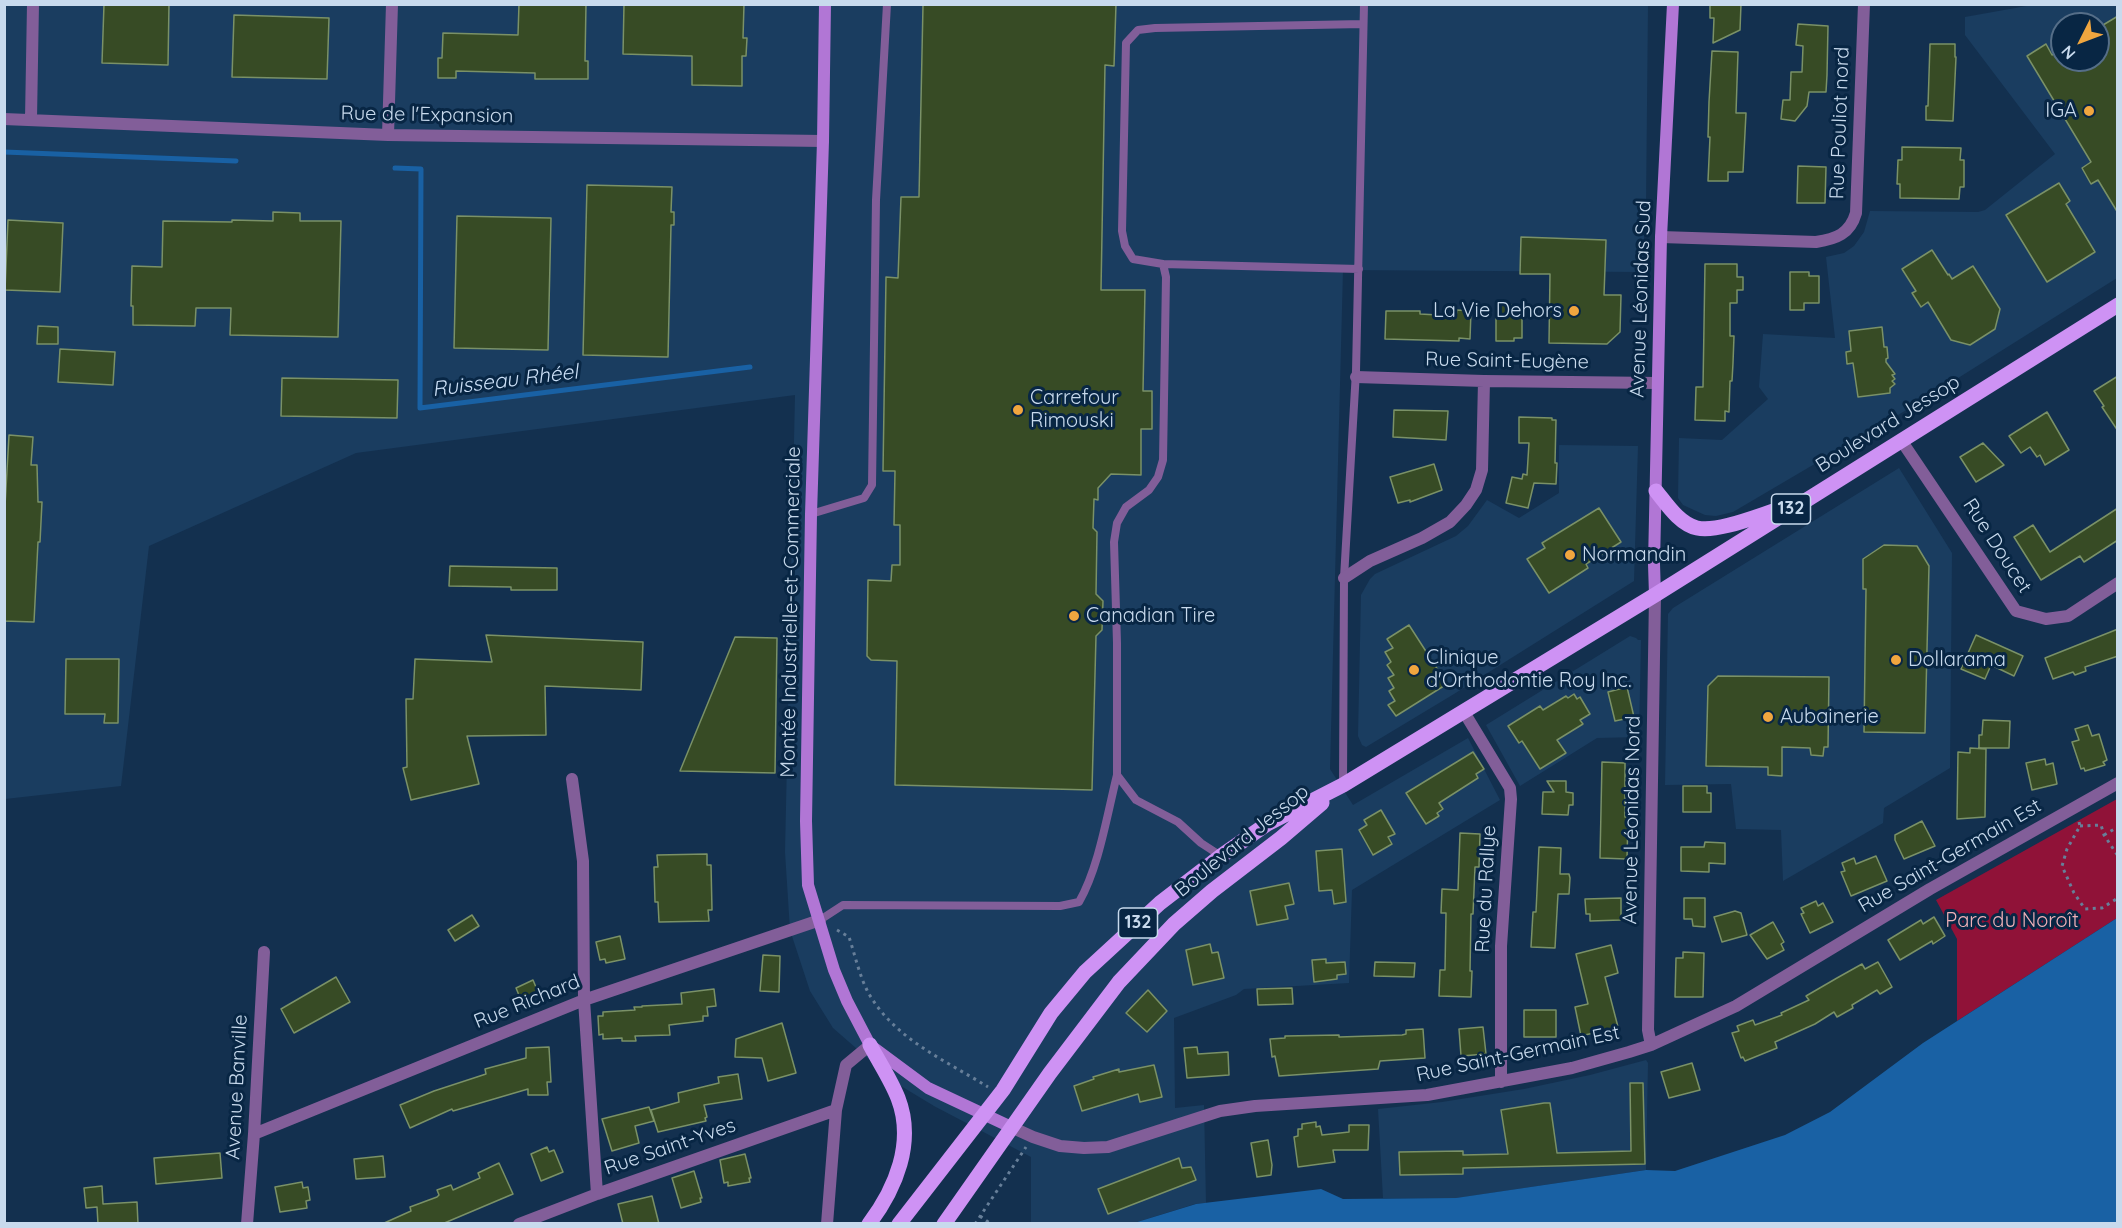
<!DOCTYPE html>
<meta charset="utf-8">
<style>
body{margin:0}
#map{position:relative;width:2122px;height:1228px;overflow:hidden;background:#13304f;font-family:Quicksand,sans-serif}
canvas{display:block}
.frame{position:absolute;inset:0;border:6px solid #c8daed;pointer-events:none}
.north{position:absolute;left:2050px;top:12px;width:60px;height:60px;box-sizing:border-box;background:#082644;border:2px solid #556e88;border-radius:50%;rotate:228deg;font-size:16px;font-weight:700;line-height:24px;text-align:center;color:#c8daed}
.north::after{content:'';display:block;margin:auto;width:21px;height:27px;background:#f0a63f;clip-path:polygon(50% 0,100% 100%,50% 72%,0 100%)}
</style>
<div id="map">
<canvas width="2122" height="1228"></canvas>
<div class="frame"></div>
<div class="north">N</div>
</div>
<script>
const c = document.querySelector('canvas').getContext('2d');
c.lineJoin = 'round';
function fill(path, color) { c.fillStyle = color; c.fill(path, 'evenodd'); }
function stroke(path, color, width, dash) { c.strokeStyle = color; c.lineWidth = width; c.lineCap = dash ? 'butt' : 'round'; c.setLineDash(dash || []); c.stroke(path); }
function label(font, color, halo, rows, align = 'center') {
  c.font = font + ' Quicksand,sans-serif'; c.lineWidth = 6; c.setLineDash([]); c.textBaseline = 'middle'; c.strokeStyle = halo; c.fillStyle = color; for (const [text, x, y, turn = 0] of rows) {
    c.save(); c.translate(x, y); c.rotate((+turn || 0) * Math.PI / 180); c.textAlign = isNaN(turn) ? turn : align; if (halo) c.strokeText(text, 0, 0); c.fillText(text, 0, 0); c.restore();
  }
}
fill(new Path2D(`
 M4,5H1648L1646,206L1642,272L1343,270L1330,769L1353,805L1468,738L1500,800L1352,890L1349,983L1244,989L1236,995L1174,1018L1175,1108L1204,1105L1206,1203L1195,1204L1134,1223H1031V1157L934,1106L896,1083L833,1028L810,991L790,930L785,852L795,395L356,453L149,546L121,786L5,799Z
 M2032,5H2117V278L1920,402L1733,512L1716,516L1705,515L1683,505L1678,498L1679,438L1722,440L1768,399L1759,387L1763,334L1835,338L1826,257L1844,253L1854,246L1864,232L1870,211L1978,212L1985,210L2055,154L1965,35V17ZM2062,24H2098V60H2062Z
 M1559,445L1638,446L1634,581L1454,694L1366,747L1362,745L1358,736L1361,595L1370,579L1375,574L1456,536L1468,526L1487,500L1519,518L1559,493Z
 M1899,468L1952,553L1950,768L1884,808L1883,823L1783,881L1781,830L1736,829L1731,784L1665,785L1668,614L1673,608Z
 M1630,636L1636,638L1638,640H1641L1639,737L1597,738L1520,786L1486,725Z
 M1646,1060L1648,1063L1646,1170L1457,1198H1383L1378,1109L1442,1102L1524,1089L1590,1075Z`), '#1a3d60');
fill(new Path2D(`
 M2117,799V918L1957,1021V939L1936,900Z`), '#901238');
fill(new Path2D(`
 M2117,918V1223H1134L1196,1204L1321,1189L1343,1199L1456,1198L1646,1170L1675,1171L1785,1135L1830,1112L1923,1043Z`), '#1961a4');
stroke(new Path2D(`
 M4,152L236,161
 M395,168L421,169L420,408L750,367`), '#1961a4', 5);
const building = new Path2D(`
 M104,4H169L168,65L102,63Z
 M519,4H586L585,61H588V79H535V73L456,71V78H438V58H442L443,33L518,35Z
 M624,4H744L743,38H747L746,56H742V86L692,85V56L623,54Z
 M1116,4L1114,66L1105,65L1101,290H1145L1143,391H1152V429H1141V475L1111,474L1098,488V500L1094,499L1093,528L1097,532L1096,594L1103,601L1102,630L1096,636L1092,790L895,785L897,661L871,660L867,656L868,580L891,581L892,565H900V525H894L895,471H883L886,277L898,278L901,197H919L923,5Z
 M1710,4H1741L1740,30L1713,43L1714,18H1710Z
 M234,15L329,18L327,79L232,77Z
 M2118,16V213L2098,180L2091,184L2082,168L2091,162L2027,56L2046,44L2052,55L2062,50V60H2098V28Z
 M1798,24L1828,26L1827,75L1826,92H1809L1807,106L1795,121L1781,119L1783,100H1790L1791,72H1802L1803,46L1796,45Z
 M1930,44H1955V57H1956L1953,121L1926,120V106H1928Z
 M1712,51L1738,52L1736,113H1746L1743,172H1728V181H1708L1710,137H1708L1709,102Z
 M1902,147L1961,148L1960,160H1964V187H1960L1959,199L1900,198V184H1897L1898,160H1902Z
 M1798,166L1826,167L1825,203H1797Z
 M2059,183L2070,201L2066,204L2095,252L2047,282L2006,215Z
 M587,185L672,187L671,212H674V225H671L668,357L583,355Z
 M273,212L300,213V221H341L338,337L230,335L231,308H196L195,326L133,325V306H131L132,266L162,267L163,221L232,222V220L273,221Z
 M457,216L551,218L548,350L454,348Z
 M8,220L63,223L60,292L5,290Z
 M1521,237L1606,240L1604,295H1621L1620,332L1607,344L1549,343L1550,274H1520Z
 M1932,250L1948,275L1949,274L1952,279L1973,266L2000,309L1995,329L1970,345L1951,340L1928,302L1921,307L1912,293L1916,291L1902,269Z
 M1705,264H1737V277H1743V290H1737V303H1730V336H1734L1733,363L1732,381H1730L1729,412L1725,411V421L1695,420L1696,387H1703Z
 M1790,272H1809V276H1819V303H1804V310H1790Z
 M1496,305H1515L1518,314H1522V338H1514V341H1496Z
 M1457,310L1471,311L1470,339L1459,338V341L1385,339L1386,311H1420V314L1456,316Z
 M38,326L58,327V344H37Z
 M1882,327L1884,347H1887L1888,358L1886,359V362L1895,374L1892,375L1895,379L1892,381L1895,384L1890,388V393L1858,397L1853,363L1847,364L1846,352L1851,351L1849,331Z
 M60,349L115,352L113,385L58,382Z
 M2118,376V431L2102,407L2104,406L2094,391Z
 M282,378L398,380L397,418L281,416Z
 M1394,410L1448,411L1446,440L1393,437Z
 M2047,412L2069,450L2045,465L2040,455L2037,457L2030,447L2021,453L2009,436Z
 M1519,417L1552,418V420H1556L1555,463H1557L1556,484L1534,483L1528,508L1506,503L1512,477L1522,479L1523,474L1527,475L1529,443H1519Z
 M9,435L33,437L31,465H37L38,502H42L40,542H38L34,622L4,621V524Z
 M1983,443L2004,465L1976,482L1960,457Z
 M1434,464L1442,490L1410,502V500L1398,503L1390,477Z
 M1599,508L1621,542L1586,564L1588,568L1549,593L1527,559L1545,548L1542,543Z
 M2118,508V540L2084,562L2080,556L2041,580L2014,537L2033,525L2050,552Z
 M1884,545L1917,546L1929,566L1925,733L1864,732L1866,589H1863V559Z
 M450,566L557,568V590H511V587L449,586Z
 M1409,625L1447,684L1396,716L1388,705L1395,701L1389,691L1394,688L1388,678L1394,675L1387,665L1391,662L1385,652L1393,648L1387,639Z
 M2118,629V656L2085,667L2086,671L2075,675L2073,672L2053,679L2045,658Z
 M486,635L643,642L641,690L545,686L546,735L467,736L479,784L411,800L403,768L407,767L406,699H413L415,659L492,662Z
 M1976,635L2023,656L2014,676L1991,665L1985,679L1961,669Z
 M735,637L777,638L775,773L680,771Z
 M66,659H119L118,723H104L105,714H65Z
 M1718,676L1829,677L1828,747H1824L1823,756L1811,755L1810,748L1782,747V776L1768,775V767L1706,766L1708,686Z
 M1627,687L1634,717L1615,721L1608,692Z
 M1574,694L1577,699L1580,697L1590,714L1580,720L1583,724L1557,740L1566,753L1540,769L1522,741L1519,743L1508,726L1540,706L1543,710L1566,696L1568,698Z
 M1983,720L2010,721L2009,748H1979V735H1982Z
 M2088,725L2092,736L2099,734L2107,760L2103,762L2105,765L2085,771L2084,768L2081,769L2072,742L2079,740L2075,729Z
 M1970,748L1986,749L1985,817L1957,819L1958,752L1970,753Z
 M1473,752L1484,769L1476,774L1478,778L1439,803L1443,809L1437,813L1439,816L1426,824L1406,793Z
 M2045,759L2046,765L2053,763L2057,784L2032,790L2026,763Z
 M1602,762L1625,763V817H1628L1627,859L1600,858Z
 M1547,781H1566V792L1573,793V805H1569L1568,815L1542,814L1543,792H1554Z
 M1683,786H1707V793H1711V812H1683Z
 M1381,810L1395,834L1388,837L1392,844L1373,855L1359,830L1367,825L1364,820Z
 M1922,821L1935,846L1904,859L1895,840V835Z
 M1460,833L1480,834L1479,867H1475L1473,914H1471L1470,971H1472L1471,997L1439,996L1440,970H1445L1446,913H1441L1442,889L1458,890Z
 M1705,842L1725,843V864L1709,863V872L1681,871V847H1704Z
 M1539,847L1561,848L1560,874H1569L1570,878L1569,894H1558L1555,948L1531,947L1533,912H1536Z
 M1342,849L1346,902L1334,904L1332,890L1319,891L1316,851Z
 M707,854V865H711L712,910H708L709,921L659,922L658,902H655L654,867H658L657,855Z
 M1876,856L1887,881L1851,896L1841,872L1845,871L1842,863L1854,858L1856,864Z
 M1289,883L1294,904L1285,906L1288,919L1257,925L1250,891Z
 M1621,898V920L1590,921V914H1586L1585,899Z
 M1684,898H1705V927L1693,926L1692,919H1684Z
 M1816,901L1818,906L1823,903L1833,922L1810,933L1801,914L1804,913L1801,908Z
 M1735,911L1741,913L1747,935L1722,942L1714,917Z
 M472,915L479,926L455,941L448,930Z
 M1934,917L1945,936L1933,944L1932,941L1900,960L1888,940L1921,920L1923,924Z
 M1773,922L1784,942L1781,944L1784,950L1767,959L1750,935Z
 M620,936L625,959L606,963L605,959L600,960L596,942Z
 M1210,944L1212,953L1218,952L1224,978L1193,985L1186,950Z
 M1611,945L1618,973L1605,977L1618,1027L1581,1036L1575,1007L1588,1004L1576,954Z
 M1683,952L1704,953L1703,997H1675L1676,958H1683Z
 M763,955L780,956L779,992L760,991Z
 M1326,959V963L1345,962L1346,974L1337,975V979L1314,982L1312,960Z
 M1375,962L1415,963L1414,977L1374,976Z
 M1878,962L1892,987L1880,994L1877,990L1852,1005L1853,1008L1837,1017L1834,1012L1815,1024L1775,1042L1777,1048L1745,1061L1743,1057L1741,1058L1732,1033L1739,1031L1737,1026L1753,1020L1755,1025L1782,1015L1781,1013L1809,1000L1806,996L1837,978L1862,964L1865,969Z
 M336,977L350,1002L294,1033L281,1009Z
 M533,980L538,992L521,1000L516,988Z
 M1292,988L1293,1004L1258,1005L1257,989Z
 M714,989L716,1006L707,1007L708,1016H703V1021L669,1025L670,1035L635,1036L636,1041H622V1038L603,1039V1034L599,1035L598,1016H603V1012L635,1010L634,1007H642V1006L682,1004L681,993Z
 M1148,990L1167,1011L1147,1032L1126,1013Z
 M1524,1010H1556V1037H1524Z
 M782,1023L796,1073L768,1081L762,1058L735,1057L736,1039Z
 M1483,1027L1486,1054L1461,1056L1459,1029Z
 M1423,1029L1425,1058L1380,1061L1378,1069L1279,1076L1275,1056L1272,1057L1270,1039L1285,1038V1036L1339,1035V1037L1402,1035L1406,1034V1030Z
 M549,1047L551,1082H547L548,1095H528V1089L453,1111L452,1109L410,1128L400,1105L434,1091L486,1074L485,1069L526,1058V1048Z
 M1197,1047L1198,1054L1228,1052L1229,1075L1187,1078L1184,1048Z
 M1692,1063L1700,1090L1669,1098L1661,1072Z
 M1154,1065L1162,1097L1140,1102L1138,1094L1082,1111L1074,1086L1094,1079L1093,1077L1119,1069V1072Z
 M738,1074L742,1099L704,1105L707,1117L705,1118L706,1121L658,1132L651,1110L679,1102L678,1093L719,1083L718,1077Z
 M1630,1083H1643L1645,1164L1463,1168V1174L1400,1175L1399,1152L1463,1151V1155L1508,1154L1501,1110L1544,1103H1550L1557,1153L1631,1151Z
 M649,1107L654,1121L635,1126L639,1143L612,1151L602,1119Z
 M1316,1122V1127L1320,1126L1322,1135L1349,1132V1125H1369L1368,1150H1333L1335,1162L1298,1167L1294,1137L1298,1136V1129H1302V1124Z
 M1268,1140L1272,1165L1271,1175L1257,1177L1251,1143Z
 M547,1147L549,1152L554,1150L563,1172L541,1181L531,1154Z
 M220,1153L222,1178L156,1184L154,1158Z
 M745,1154L751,1178H749L750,1182L728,1186V1182L724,1183L720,1160Z
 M383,1156L385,1177L356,1179L354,1159Z
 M1179,1158L1182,1168L1191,1167L1196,1180L1108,1214L1098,1189Z
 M499,1163L513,1194L442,1224H382L411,1211L410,1207L437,1197L439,1195L437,1190L451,1185L453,1190L480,1178L478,1173Z
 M694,1171L702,1198H700L701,1202L681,1208L672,1178Z
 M302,1182L303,1188L308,1187L310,1200L306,1201L307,1208L280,1212L275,1187Z
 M102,1186L103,1204L137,1202L138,1224H98L97,1207L86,1208L84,1188Z
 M652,1196L659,1224H623L618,1204Z`);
fill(building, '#374b25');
stroke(building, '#7a9167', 1.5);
stroke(new Path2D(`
 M2079,822L2080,826L2067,849L2062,866L2074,893L2085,909L2102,908L2118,898
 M2080,826L2101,825L2104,835L2118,856
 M2104,835L2118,827
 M837,930L849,937C855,955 860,978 869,994C896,1040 945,1060 988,1087
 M980,1216L991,1224
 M975,1224L1026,1147`), '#677f99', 3, [3, 4.5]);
stroke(new Path2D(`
 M1163,264L1359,269
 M811,514L864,498L872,485L876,200L887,4
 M1343,785L1344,578L1356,371L1364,4
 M1221,856L1201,843L1178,822L1136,800L1117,775V643L1114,542L1117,523L1126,507L1149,490L1158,477L1163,460L1166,277L1163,264L1133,259L1125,246L1122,231L1126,43L1138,30L1155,28L1363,24
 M820,920L843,905L1060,906L1079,902C1099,867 1107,815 1117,775`), '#825e99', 8);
stroke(new Path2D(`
 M4,119L388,135L823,141
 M31,119L33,4
 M388,135L392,4
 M1661,237L1816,242C1836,239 1850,234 1856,213L1864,4
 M1356,377L1484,381L1657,383
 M1901,440L2016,611L2046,619L2068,616L2118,583
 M1344,578L1370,561L1422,538L1450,522L1466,505L1476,490L1482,470L1484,381
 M1464,712L1510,788L1511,799L1501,946V1082
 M572,779L583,861L584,1000L597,1194
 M1651,1045L1648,1030L1655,595
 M1011,1127L1033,1137L1060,1146L1084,1148L1108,1147L1220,1111L1255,1106L1427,1095L1572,1068L1629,1052L1651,1045L1736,1006L1930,889L2118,783
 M254,1134L584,1000L820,920
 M247,1224L254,1134L264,952
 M519,1224L597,1194L836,1110
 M827,1224L836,1110L846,1065L870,1045`), '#825e99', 12);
stroke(new Path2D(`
 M825,4L823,141L811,514L806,821L808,885L834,970L847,1001L870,1045L928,1088L1011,1127
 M1655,595L1654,564L1661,237L1673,4`), '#b176d5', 12);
stroke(new Path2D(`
 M1656,491C1666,503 1679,524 1697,528C1718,533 1762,514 1783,508
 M869,1224C896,1188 915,1142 898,1098C891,1080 879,1062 870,1045
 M899,1224L1003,1090L1051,1013L1085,972L1160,903L1221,856L1267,824L1343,785L1655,595L2118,305
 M944,1224L1050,1073L1119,982L1174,924L1212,891L1281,838L1322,803`), '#ce92f4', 15);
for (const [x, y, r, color] of [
 [2089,111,6,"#f0a63f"],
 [1574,311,6,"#f0a63f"],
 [1018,410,6,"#f0a63f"],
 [1570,555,6,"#f0a63f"],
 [1074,616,6,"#f0a63f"],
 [1896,660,6,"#f0a63f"],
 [1414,670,6,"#f0a63f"],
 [1768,717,6,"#f0a63f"]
]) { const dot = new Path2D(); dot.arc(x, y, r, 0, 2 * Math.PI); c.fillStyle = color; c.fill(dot); stroke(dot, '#082644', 2); }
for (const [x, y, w] of [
 [1791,509,39],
 [1138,923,39]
]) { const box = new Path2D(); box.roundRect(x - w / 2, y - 15, w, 30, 4.5); c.fillStyle = '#082644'; c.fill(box); stroke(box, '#c8daed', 1.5); }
label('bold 18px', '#c8daed', null, [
 ["132",1791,509],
 ["132",1138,923]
]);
label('20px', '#c8daed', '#082644', [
 ["IGA",2077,111,"right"],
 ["La Vie Dehors",1562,311,"right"],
 ["Carrefour",1030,398],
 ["Rimouski",1030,421],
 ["Normandin",1582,555],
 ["Canadian Tire",1086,616],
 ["Clinique",1426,658],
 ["d'Orthodontie Roy Inc.",1426,681],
 ["Dollarama",1908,660],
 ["Aubainerie",1780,717]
], 'left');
label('20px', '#c8daed', '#082644', [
 ["Rue de l'Expansion",427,115,1],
 ["Rue Pouliot nord",1840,123,-88],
 ["Avenue Léonidas Sud",1641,299,-88],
 ["Rue Saint-Eugène",1507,361,1],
 ["Boulevard Jessop",1888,424,-32],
 ["Rue Doucet",1997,546,57],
 ["Montée Industrielle-et-Commerciale",791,612,-89],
 ["Avenue Léonidas Nord",1632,820,-89],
 ["Boulevard Jessop",1242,841,-39],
 ["Rue Saint-Germain Est",1950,856,-30],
 ["Rue du Rallye",1486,889,-87],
 ["Rue Richard",527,1002,-22],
 ["Rue Saint-Germain Est",1518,1054,-12],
 ["Avenue Banville",237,1087,-87],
 ["Rue Saint-Yves",670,1147,-19]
]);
label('20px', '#f1b1b8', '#082644', [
 ["Parc du Noroît",2012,921]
]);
label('italic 21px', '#cbdff6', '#082644', [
 ["Ruisseau Rhéel",505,381,-7]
]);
</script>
